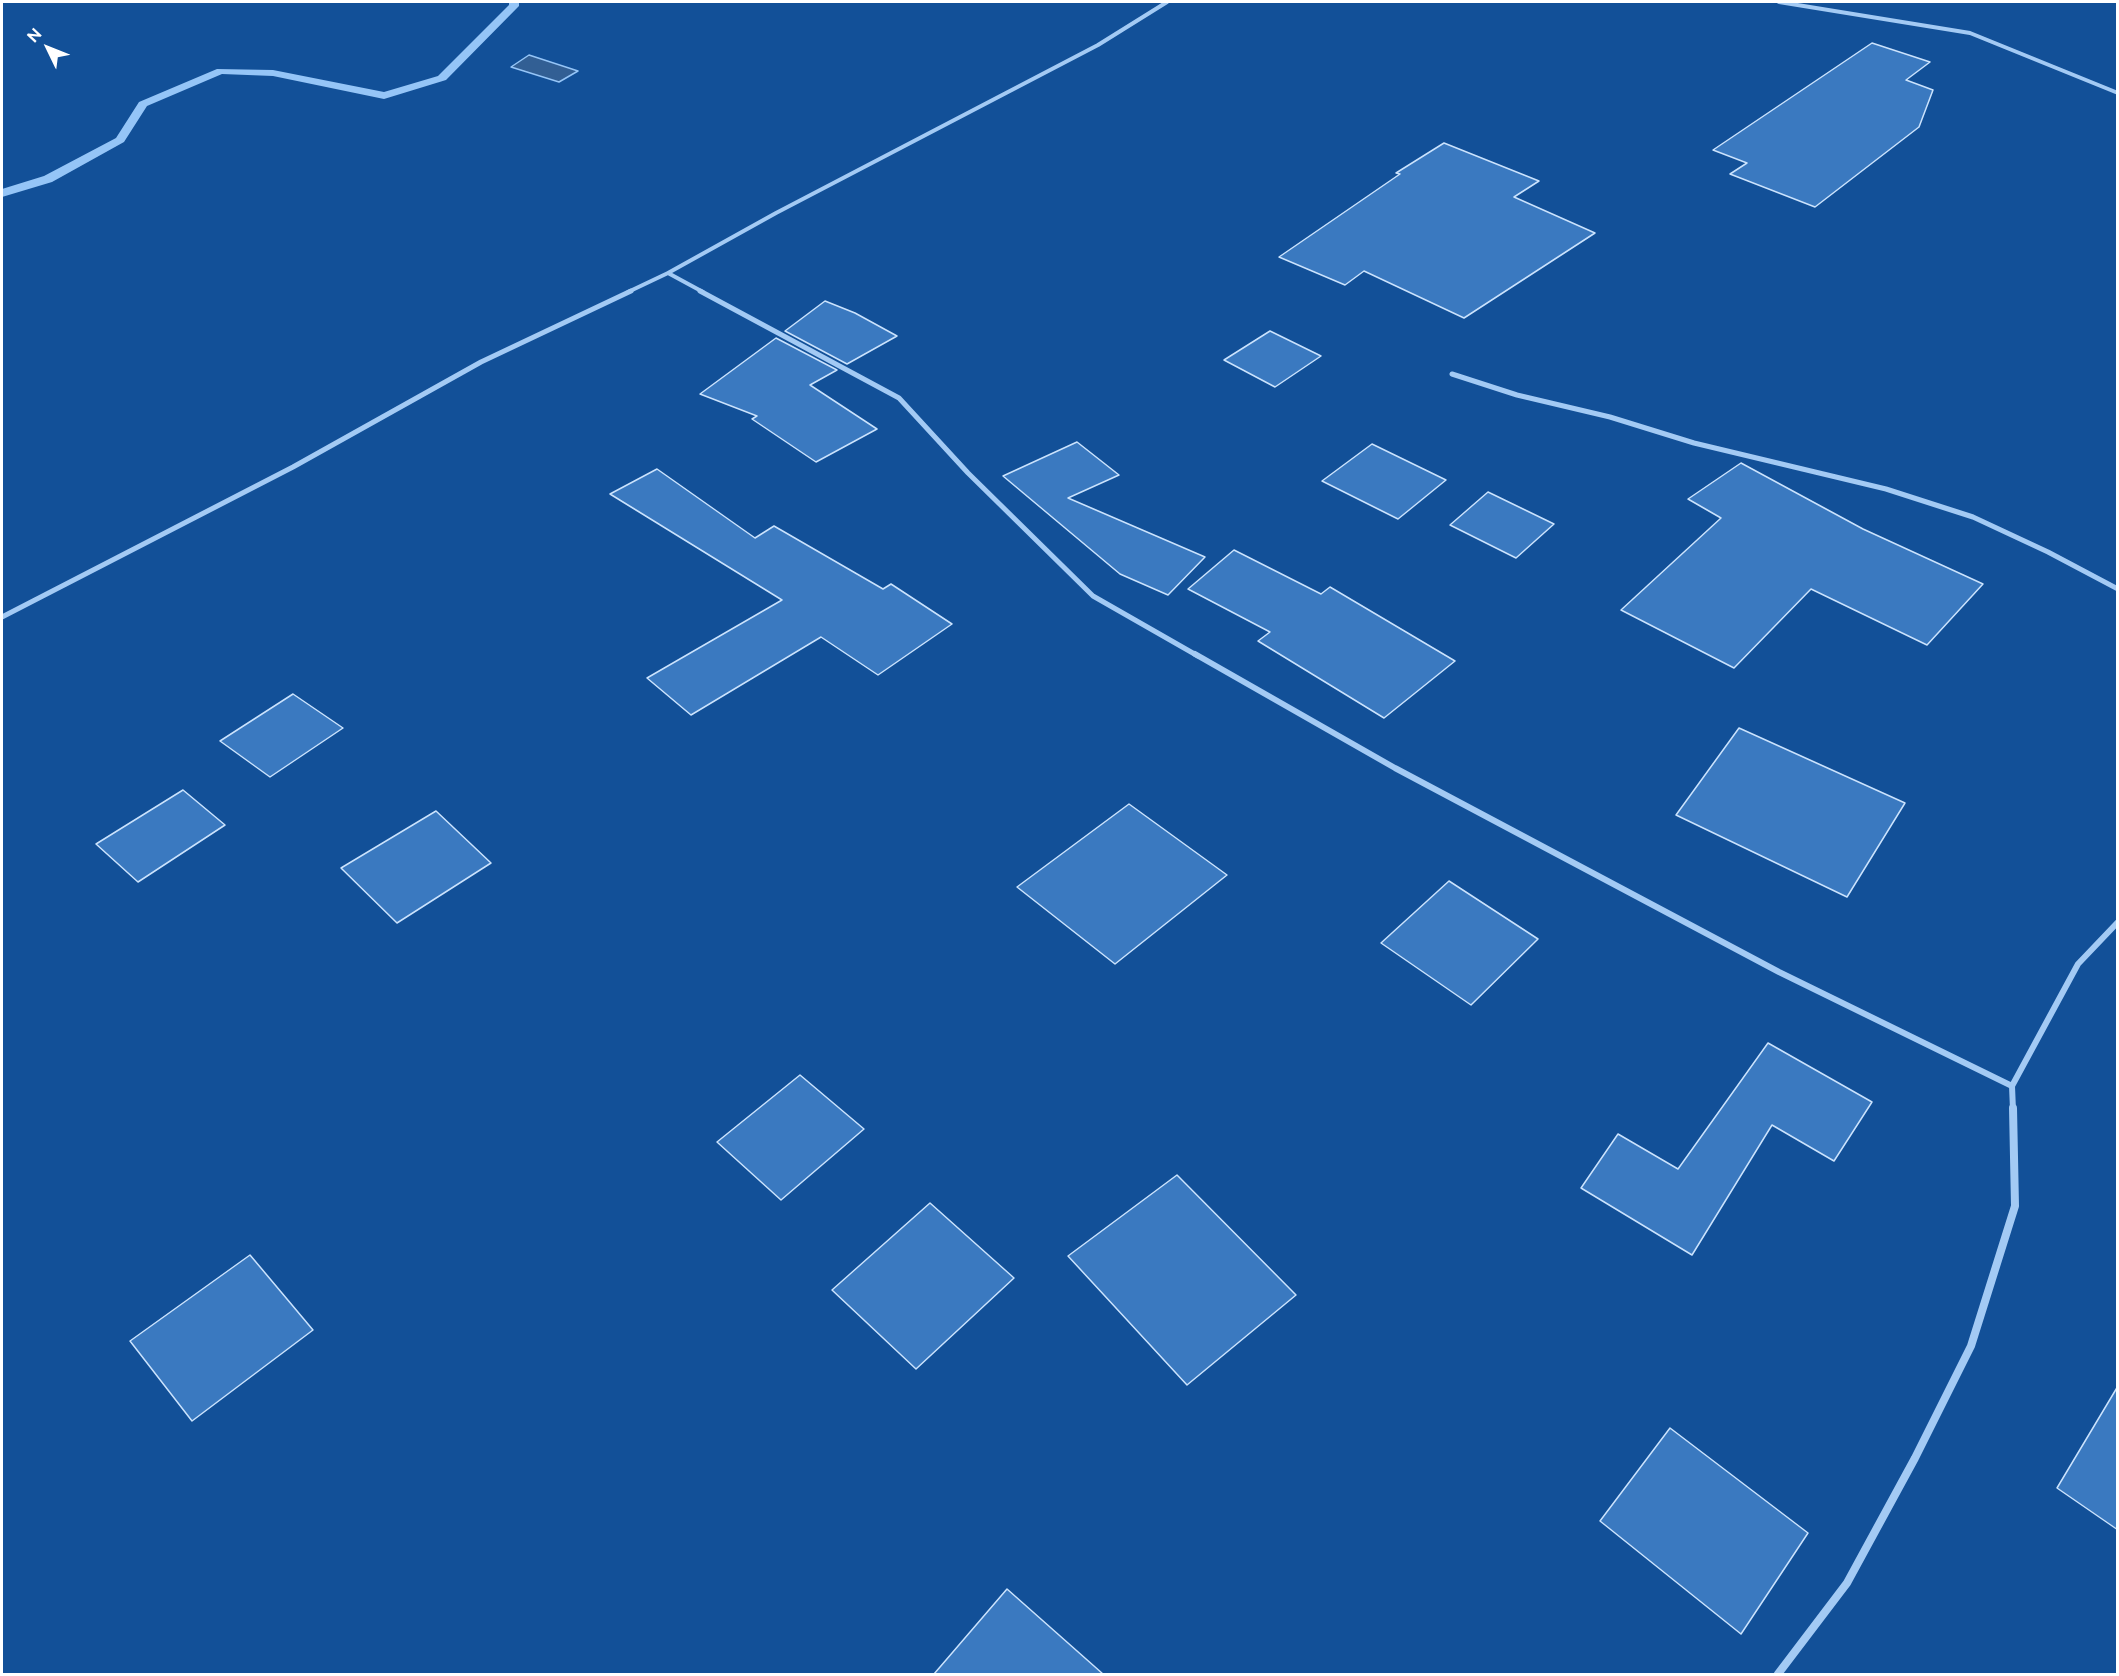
<!DOCTYPE html>
<style>
body{margin:0}
#map{position:relative;width:2119px;height:1676px;overflow:hidden;background:#125098;font-family:Raleway,sans-serif}
canvas{display:block}
.frame{position:absolute;inset:0;border:3px solid #fff;pointer-events:none}
.north{position:absolute;left:18px;top:18px;width:60px;height:60px;-webkit-text-stroke:4px #125098;paint-order:stroke;rotate:313deg;font-size:16px;font-weight:700;line-height:24px;text-align:center;color:#fff}
.north::after{content:'';display:block;margin:auto;width:21px;height:27px;background:#fff;clip-path:polygon(50% 0,100% 100%,50% 72%,0 100%)}
</style>
<div id="map">
<canvas width="2119" height="1676"></canvas>
<div class="frame"></div>
<div class="north">N</div>
</div>
<script>
const c = document.querySelector('canvas').getContext('2d');
c.lineJoin = 'round';
function fill(path, color) { c.fillStyle = color; c.fill(path, 'evenodd'); }
function stroke(path, color, width, dash) { c.strokeStyle = color; c.lineWidth = width; c.lineCap = dash ? 'butt' : 'round'; c.setLineDash(dash || []); c.stroke(path); }
const water = new Path2D(`
 M529,55L578,71L559,82L511,67Z`);
fill(water, '#325f94');
stroke(water, '#95c5f7', 1.5);
fill(new Path2D(`
 M509,2H519V6L446,80L384,99L273,76L222,74L147,106L124,142L52,182L2,197V189L44,176L116,138L139,102L217,69L273,70L384,92L438,76L509,5Z`), '#95c5f7');
const building = new Path2D(`
 M1872,43L1930,62L1906,80L1933,90L1919,127L1815,207L1730,174L1747,163L1713,150Z
 M1444,143L1539,181L1514,197L1595,233L1464,318L1364,271L1345,285L1279,257L1400,174L1396,173Z
 M825,301L855,313L897,336L847,364L785,331Z
 M1270,331L1321,356L1275,387L1224,360Z
 M776,338L837,370L810,385L877,429L816,462L752,419L757,416L700,394Z
 M1077,442L1119,475L1068,498L1205,557L1168,595L1120,574L1003,476Z
 M1372,444L1446,480L1398,519L1322,481Z
 M1741,463L1863,529L1983,584L1927,645L1811,589L1734,668L1621,610L1721,518L1688,499Z
 M657,469L755,538L774,526L883,589L891,584L952,624L878,675L821,637L691,715L647,678L782,600L610,494Z
 M1488,492L1554,524L1516,558L1450,525Z
 M1234,550L1321,594L1330,587L1455,661L1384,718L1258,641L1270,632L1188,589Z
 M293,694L343,728L270,777L220,741Z
 M1739,728L1905,803L1847,897L1676,815Z
 M183,790L225,825L138,882L96,844Z
 M1129,804L1227,875L1115,964L1017,887Z
 M436,811L491,863L397,923L341,868Z
 M1449,881L1538,939L1471,1005L1381,943Z
 M1768,1043L1872,1102L1834,1161L1772,1125L1692,1255L1581,1188L1618,1134L1678,1169Z
 M800,1075L864,1129L781,1200L717,1142Z
 M1177,1175L1296,1295L1187,1385L1068,1256Z
 M930,1203L1014,1278L916,1369L832,1290Z
 M250,1255L313,1330L192,1421L130,1341Z
 M2118,1386V1530L2057,1488Z
 M1670,1428L1808,1533L1741,1634L1600,1521Z
 M1007,1589L1103,1674H934Z`);
fill(building, '#3a79c0');
stroke(building, '#cbe3fd', 1.5);
stroke(new Path2D(`
 M1779,2L1970,33L2118,93
 M668,273L776,213L1098,45L1167,2
 M628,292L668,273L703,292`), '#a3caf4', 4);
stroke(new Path2D(`
 M700,291L899,398L968,473L1093,596L1198,656
 M1452,374L1517,395L1610,417L1694,443L1886,489L1973,517L2048,552L2118,589
 M2,617L293,467L481,362L631,291`), '#a3caf4', 5);
stroke(new Path2D(`
 M1195,654L1395,768L1779,972L2012,1086
 M2013,1110L2012,1086L2078,964L2118,922`), '#a3caf4', 6);
stroke(new Path2D(`
 M1778,1674L1847,1583L1915,1458L1971,1346L2015,1206L2013,1108`), '#a3caf4', 8);
</script>
